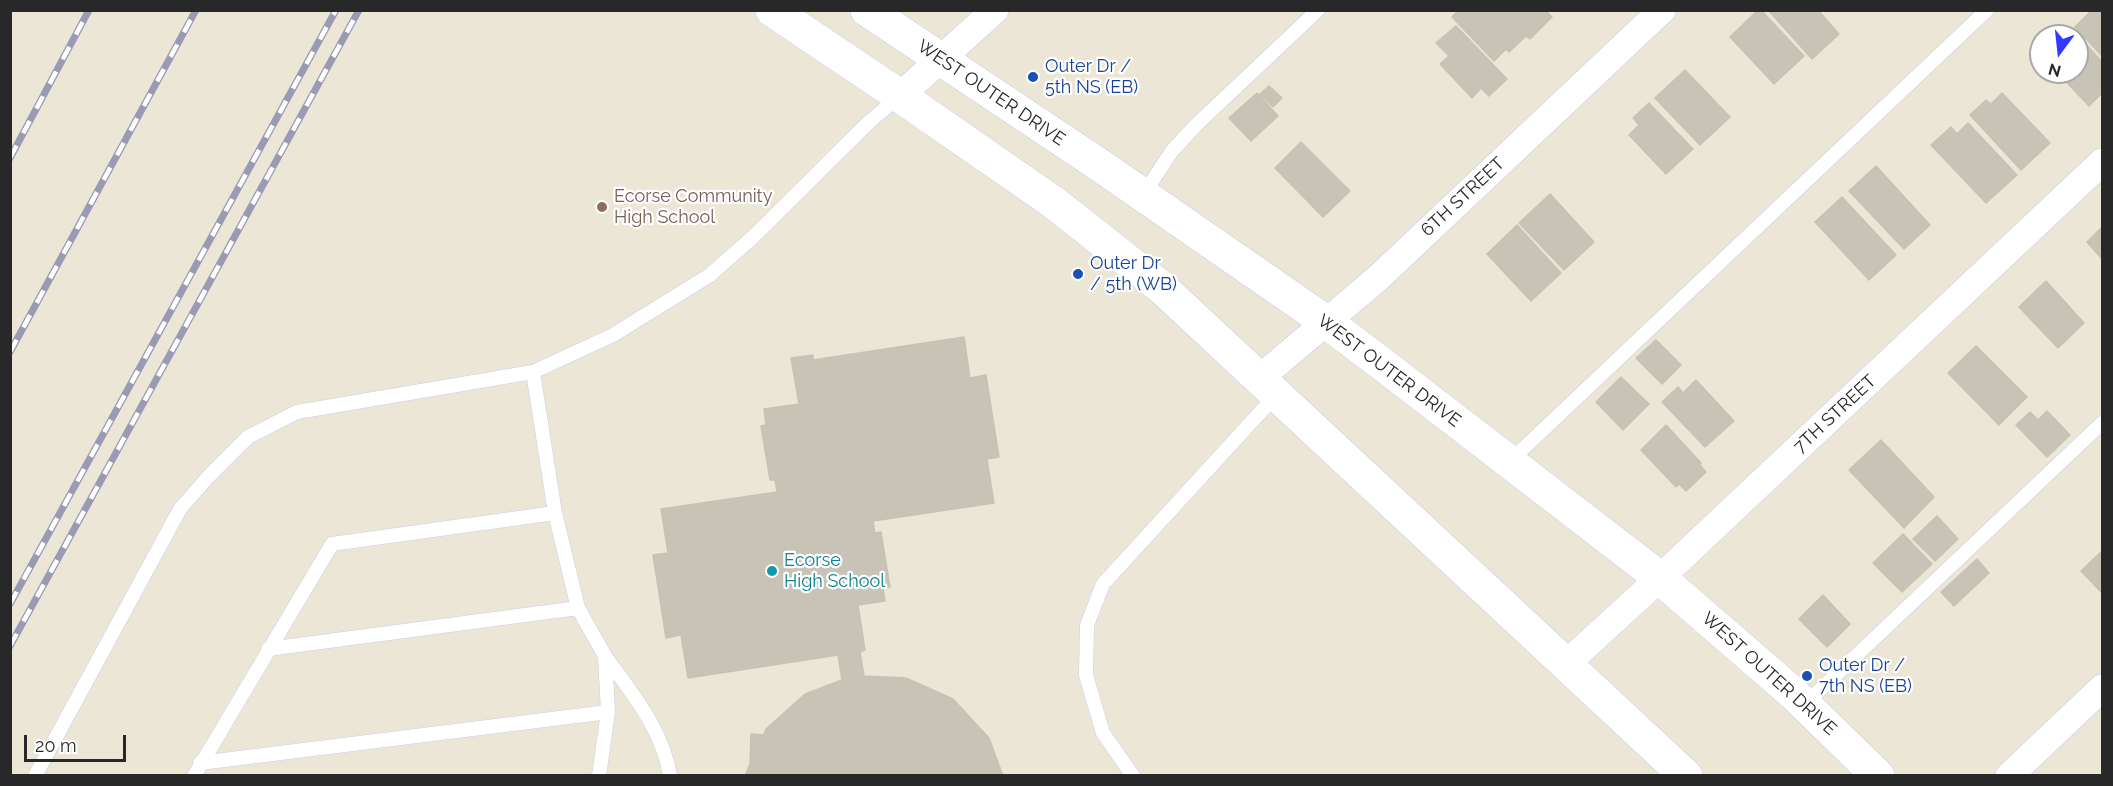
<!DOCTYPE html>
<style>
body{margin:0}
#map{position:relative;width:2113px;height:786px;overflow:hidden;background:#ece6d7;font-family:Raleway,sans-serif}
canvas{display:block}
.frame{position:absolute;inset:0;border:12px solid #282828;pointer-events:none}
.north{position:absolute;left:2029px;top:24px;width:60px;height:60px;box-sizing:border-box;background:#fff;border:2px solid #a9a9a9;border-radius:50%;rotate:195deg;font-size:16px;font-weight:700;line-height:24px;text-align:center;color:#282828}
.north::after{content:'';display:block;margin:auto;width:21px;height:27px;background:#3138ff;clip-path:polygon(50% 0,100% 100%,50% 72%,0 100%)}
.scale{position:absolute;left:24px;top:735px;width:102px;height:27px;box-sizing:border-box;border:3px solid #282828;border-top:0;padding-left:8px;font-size:18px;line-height:21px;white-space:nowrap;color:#282828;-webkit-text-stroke:4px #fff;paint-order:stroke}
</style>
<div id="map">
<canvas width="2113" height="786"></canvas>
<div class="frame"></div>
<div class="north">N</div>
<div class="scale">20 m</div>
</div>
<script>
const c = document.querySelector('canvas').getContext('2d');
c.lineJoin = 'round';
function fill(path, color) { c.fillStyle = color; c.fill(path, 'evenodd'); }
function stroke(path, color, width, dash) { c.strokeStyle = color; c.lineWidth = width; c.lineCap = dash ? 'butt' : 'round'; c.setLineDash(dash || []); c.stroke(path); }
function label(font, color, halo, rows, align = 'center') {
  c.font = font + ' Raleway,sans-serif'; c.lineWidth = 4.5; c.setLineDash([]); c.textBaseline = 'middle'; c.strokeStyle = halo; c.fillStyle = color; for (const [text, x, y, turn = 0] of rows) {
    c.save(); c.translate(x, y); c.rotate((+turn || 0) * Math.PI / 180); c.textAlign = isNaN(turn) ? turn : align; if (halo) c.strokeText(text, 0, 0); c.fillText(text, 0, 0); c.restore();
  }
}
const building = new Path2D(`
 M1459,10H1545L1552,17L1530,39L1526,36L1509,52L1506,49L1494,61L1452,17Z
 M1758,10H1761L1804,56L1774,84L1730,37Z
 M1768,10H1818L1839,34L1812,59Z
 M2092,10H2102V56L2075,27Z
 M1456,26L1507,79L1489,96L1481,88L1472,98L1440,64L1449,56L1436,43Z
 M2075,32L2102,62V93L2089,106L2057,72H2077V36H2071Z
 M1685,70L1730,117L1700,145L1655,98Z
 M1269,86L1282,98L1273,107L1260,94Z
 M1257,93L1278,116L1251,141L1229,118Z
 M2002,93L2050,143L2021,170L1970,115L1986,100L1991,104Z
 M1649,103L1693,149L1666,174L1629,135L1639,125L1633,118Z
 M1968,123L2017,175L1986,203L1931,145L1951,127L1957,134Z
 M1301,142L1350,191L1323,217L1275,168Z
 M1876,166L1930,225L1904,249L1849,191Z
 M1550,194L1594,242L1564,270L1519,223Z
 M1842,197L1896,255L1869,280L1815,222Z
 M1517,225L1561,273L1531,301L1487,254Z
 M2102,227V259L2087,242Z
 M2046,281L2084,323L2058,348L2019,307Z
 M964,337L970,378L986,375L999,457L987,459L994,503L873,521L875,533L881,532L890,587L883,588L885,601L858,605L865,650L860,652L864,676L906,678L953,699L989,738L1003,776H745L750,764L751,734L764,735L766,729L805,694L842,680L838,655L688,678L681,635L666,638L653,555L668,553L661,509L777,492L775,480H770L761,426L766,425L764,409L799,404L791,358L813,355V360Z
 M1656,340L1681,365L1662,384L1636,358Z
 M1976,346L2027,397L1999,425L1948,373Z
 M1621,377L1649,404L1623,430L1596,402Z
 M1696,380L1734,421L1705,447L1662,402L1678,387L1683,393Z
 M2047,411L2070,435L2047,457L2016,425L2030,412L2038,420Z
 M1666,425L1701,463L1700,465L1706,472L1686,491L1679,484L1676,487L1641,450Z
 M1881,440L1934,497L1904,528L1849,470Z
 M1937,516L1958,539L1935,561L1913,539Z
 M1903,534L1932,564L1902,592L1873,563Z
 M2102,551V593L2081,571Z
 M1977,559L1989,573L1954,606L1941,592Z
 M1823,595L1850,624L1827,647L1799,619Z`);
fill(building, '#c7c3b7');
stroke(building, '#c7c3b1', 1.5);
const lane = new Path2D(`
 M1143,195L1172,151L1196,125L1318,10
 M533,372L555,513L578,608L605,656L608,712L599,776
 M1509,462L1987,10
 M268,649L578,608
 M605,656C631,692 663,730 670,776
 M1805,704L2102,423
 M200,763L608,712
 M35,776L180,509L208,477L248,437L297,412L533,372L613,335L710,275L754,236L869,122L900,96
 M194,776L332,544L555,513
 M1133,776L1103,733L1086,675L1087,625L1103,584L1277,394`);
const street = new Path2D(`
 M900,96L995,10
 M1260,378L1378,278L1662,10
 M1566,664L1660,578L2102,162
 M2009,776L2102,688`);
const secondary = new Path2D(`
 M772,10L900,96L1053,202L1161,287L1686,776
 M867,10L1101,166L1325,321L1386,367L1660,578L1794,694L1878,776`);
stroke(lane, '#cccde3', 15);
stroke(street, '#cccde3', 28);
stroke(secondary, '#cccde3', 34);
stroke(lane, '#fff', 14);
stroke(street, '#fff', 27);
stroke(secondary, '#fff', 33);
const rail = new Path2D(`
 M10,158L89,10
 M10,352L196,10
 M10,604L336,10
 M10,646L359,10`);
stroke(rail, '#9a9ab5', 7);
stroke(rail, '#fff', 4.5, [14]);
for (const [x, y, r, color] of [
 [1033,77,6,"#1a4fb4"],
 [602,207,6,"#8d6e63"],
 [1078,274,6,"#1a4fb4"],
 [772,571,6,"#0f9aa8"],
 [1807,676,6,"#1a4fb4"]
]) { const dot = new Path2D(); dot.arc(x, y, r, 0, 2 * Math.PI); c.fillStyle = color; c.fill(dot); stroke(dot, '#fff', 2); }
label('18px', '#164399', '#fff', [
 ["Outer Dr /",1045,67],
 ["5th NS (EB)",1045,88],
 ["Outer Dr",1090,264],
 ["/ 5th (WB)",1090,285],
 ["Outer Dr /",1819,666],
 ["7th NS (EB)",1819,687]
], 'left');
label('18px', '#282828', '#fff', [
 ["WEST OUTER DRIVE",991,93,34],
 ["6TH STREET",1463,197,-43],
 ["WEST OUTER DRIVE",1389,371,37],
 ["7TH STREET",1835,414,-43],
 ["WEST OUTER DRIVE",1769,674,42]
]);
label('18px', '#785e54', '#fff', [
 ["Ecorse Community",614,197],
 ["High School",614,218]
], 'left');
label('18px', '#0d838f', '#fff', [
 ["Ecorse",784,561],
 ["High School",784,582]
], 'left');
</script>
